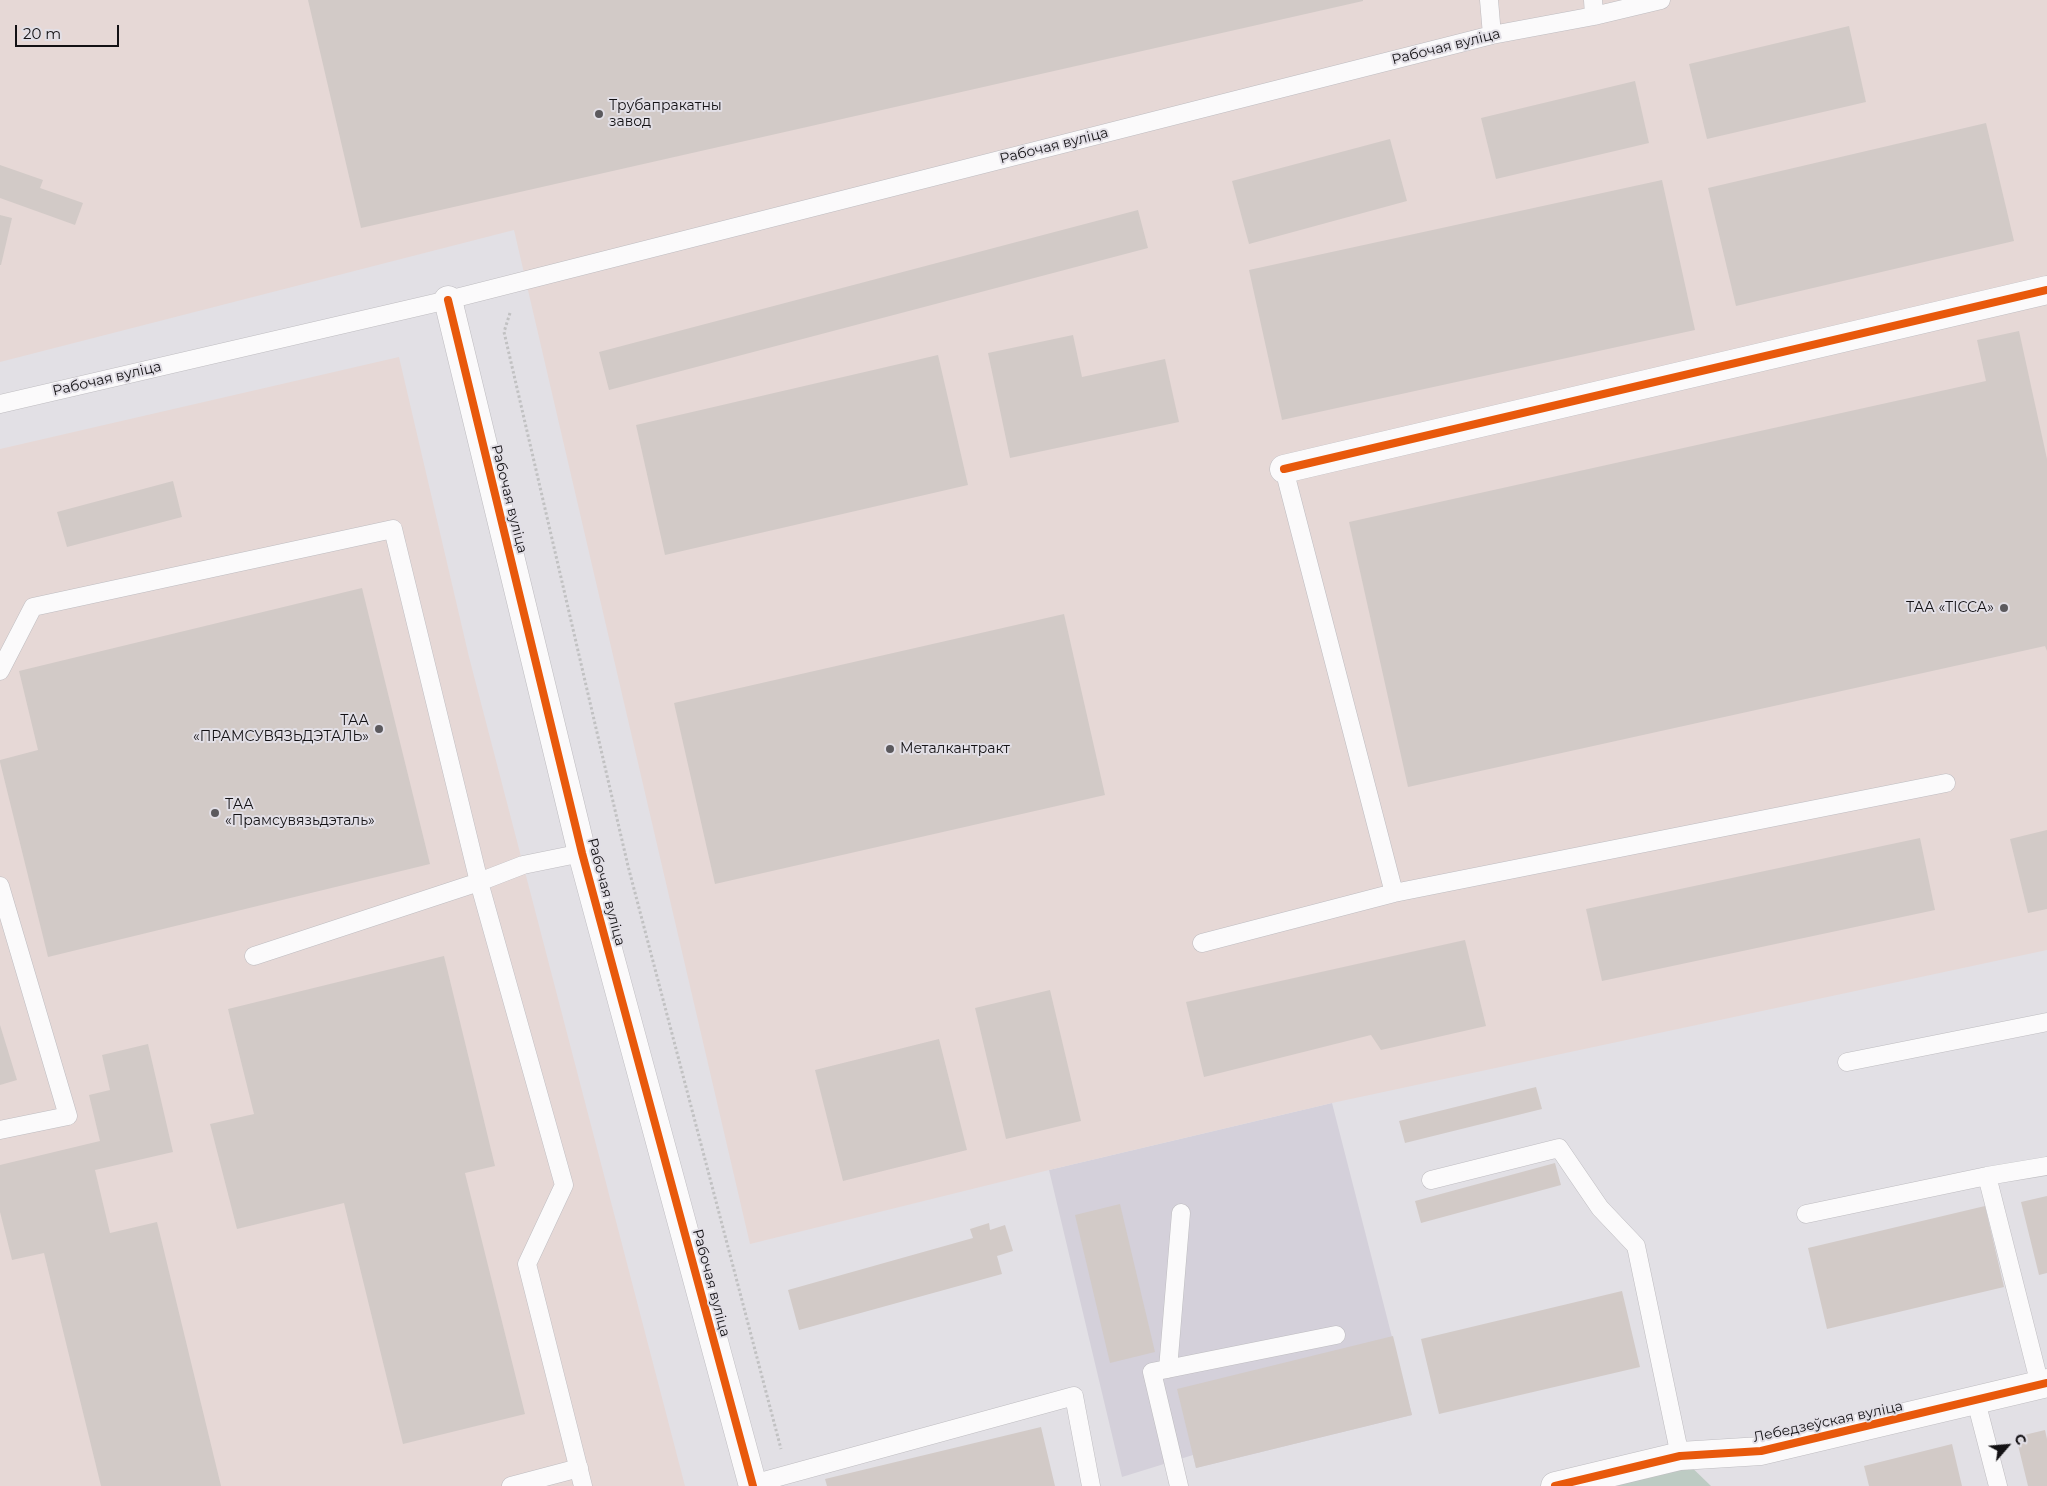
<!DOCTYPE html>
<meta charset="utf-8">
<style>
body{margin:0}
#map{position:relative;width:2047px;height:1486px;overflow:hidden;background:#e2e0e5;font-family:Montserrat,sans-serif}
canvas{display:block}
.north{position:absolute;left:1982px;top:1421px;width:50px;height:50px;-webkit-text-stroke:4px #e2dfe6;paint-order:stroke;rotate:63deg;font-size:14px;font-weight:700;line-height:20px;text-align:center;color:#131114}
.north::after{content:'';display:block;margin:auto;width:18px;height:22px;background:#131114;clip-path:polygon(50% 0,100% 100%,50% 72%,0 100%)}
.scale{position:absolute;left:15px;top:25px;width:104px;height:22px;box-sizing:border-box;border:2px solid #131114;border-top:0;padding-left:6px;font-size:15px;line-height:18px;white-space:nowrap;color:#131114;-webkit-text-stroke:4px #e2dfe6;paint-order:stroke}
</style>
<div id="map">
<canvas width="2047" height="1486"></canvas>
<div class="north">С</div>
<div class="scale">20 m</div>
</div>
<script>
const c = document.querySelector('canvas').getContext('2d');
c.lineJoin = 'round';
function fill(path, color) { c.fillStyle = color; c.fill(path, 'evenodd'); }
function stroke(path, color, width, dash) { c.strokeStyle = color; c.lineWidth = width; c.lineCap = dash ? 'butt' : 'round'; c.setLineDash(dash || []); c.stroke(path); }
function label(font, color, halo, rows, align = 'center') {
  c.font = font + ' Montserrat,sans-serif'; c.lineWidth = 4; c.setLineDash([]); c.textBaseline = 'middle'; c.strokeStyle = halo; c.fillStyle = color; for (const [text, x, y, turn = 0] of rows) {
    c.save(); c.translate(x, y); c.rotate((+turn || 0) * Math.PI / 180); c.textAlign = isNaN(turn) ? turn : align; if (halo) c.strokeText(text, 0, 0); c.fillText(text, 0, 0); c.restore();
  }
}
fill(new Path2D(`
 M1332,1103L1412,1415L1196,1468L1193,1455L1122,1477L1049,1170Z`), '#d4d0da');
fill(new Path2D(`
 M0,0H2047V950L1332,1103L1049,1170L750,1244L514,230L0,362Z
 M399,357L469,657L685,1486H0V449Z`), '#e6d8d6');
fill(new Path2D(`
 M1680,1456L1711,1486H1555Z`), '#bdcbc3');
fill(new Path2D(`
 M308,0H1363V1L361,228Z
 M1849,26L1866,102L1707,139L1689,64Z
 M1635,81L1649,143L1496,179L1481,118Z
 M1986,123L2014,241L1736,306L1708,188Z
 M1390,139L1407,201L1249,244L1232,181Z
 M0,165L43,180L40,188L83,203L75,225L0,198Z
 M1662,180L1695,330L1282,420L1249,270Z
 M1138,210L1148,248L609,390L599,352Z
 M0,215L12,218L1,265H0Z
 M2019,331L2047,459V651L2045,646L1408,787L1349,522L1986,381L1977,340Z
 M1073,335L1082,377L1165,359L1179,422L1010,458L988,353Z
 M938,355L968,485L665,555L636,425Z
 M173,481L182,517L67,547L57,512Z
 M362,588L430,864L48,957L0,762V760L38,750L19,671Z
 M1064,614L1105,795L715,884L674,703Z
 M2047,830V909L2028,913L2010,839Z
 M1920,838L1935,910L1602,981L1586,909Z
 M1465,940L1486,1026L1381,1050L1371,1035L1204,1077L1186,1002Z
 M444,956L495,1166L465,1173L525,1414L403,1444L344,1203L237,1229L210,1124L254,1114L228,1009Z
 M1050,990L1081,1121L1006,1139L975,1008Z
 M0,1025L17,1080L0,1085Z
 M939,1039L967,1150L843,1181L815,1070Z
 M148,1044L173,1152L95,1170L110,1233L157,1222L221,1486H101L44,1253L12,1260L0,1212V1165L100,1141L89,1095L110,1090L102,1055Z
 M1536,1087L1542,1109L1405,1143L1399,1121Z
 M1555,1163L1561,1185L1421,1223L1415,1201Z
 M2047,1196V1273L2039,1275L2021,1202Z
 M1120,1204L1155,1352L1110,1363L1075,1215Z
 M1985,1206L2004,1287L1827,1329L1808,1248Z
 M989,1223L990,1230L1005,1225L1013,1251L997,1256L1002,1274L799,1330L788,1290L973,1238L970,1229Z
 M1622,1291L1640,1367L1439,1414L1421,1339Z
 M1393,1336L1412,1415L1196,1468L1177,1389Z
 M1041,1427L1055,1486H827L825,1479Z
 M2045,1430L2047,1439V1486H2028L2016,1437Z
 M1952,1444L1962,1486H1869L1864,1466Z`), '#d2cac7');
const lane = new Path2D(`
 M1489,0L1492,35
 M1593,0L1594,16
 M0,404L448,300L1492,35L1594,16L1661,0
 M0,671L33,607L393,529L479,882L564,1185L527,1264L583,1486
 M0,886L68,1116L0,1130
 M1394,893L1946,783
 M1202,943L1394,893L1284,469
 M254,956L479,882L523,865L582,853
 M1847,1062L2047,1022
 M1431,1180L1559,1148L1600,1208L1636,1246L1680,1456
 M1806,1214L1987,1176
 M1168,1369L1181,1213
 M2040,1385L1987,1176L2047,1166
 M1976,1401L1998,1486
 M753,1484L1074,1396L1091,1486
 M511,1486L579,1468
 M1179,1486L1152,1372L1336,1335`);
const street = new Path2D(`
 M448,300L582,853L753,1486
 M1284,469L2047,290
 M1555,1486L1680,1456L1761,1451L2047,1383`);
stroke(lane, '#bebcc0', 19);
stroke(street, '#bebcc0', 29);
stroke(new Path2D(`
 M510,313L504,332L628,866L781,1449`), '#c1c1c2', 3, [2.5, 2.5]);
stroke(lane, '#fbfafb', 18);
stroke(street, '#fbfafb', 28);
stroke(new Path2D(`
 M448,300L582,853L753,1486
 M1284,469L2047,290
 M1555,1486L1680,1456L1761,1451L2047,1383`), '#e8590c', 8);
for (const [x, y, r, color] of [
 [599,114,5,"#5b595d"],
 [2004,608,5,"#5b595d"],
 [379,729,5,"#5b595d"],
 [890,749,5,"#5b595d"],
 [215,813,5,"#5b595d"]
]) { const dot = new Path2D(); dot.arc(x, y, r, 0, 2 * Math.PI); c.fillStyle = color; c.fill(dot); stroke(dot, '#e2dfe6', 2); }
label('14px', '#131114', '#e2dfe6', [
 ["Рабочая вуліца",1446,47,-14],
 ["Рабочая вуліца",1054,146,-14],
 ["Рабочая вуліца",107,379,-13],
 ["Рабочая вуліца",509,499,76],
 ["Рабочая вуліца",606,892,75],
 ["Рабочая вуліца",711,1283,75],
 ["Лебедзеўская вуліца",1828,1422,-12]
]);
label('14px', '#131114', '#e2dfe6', [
 ["Трубапракатны",609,106],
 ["завод",609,122],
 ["ТАА «ТIССА»",1994,608,"right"],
 ["ТАА",369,721,"right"],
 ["«ПРАМСУВЯЗЬДЭТАЛЬ»",369,737,"right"],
 ["Металкантракт",900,749],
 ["ТАА",225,805],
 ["«Прамсувязьдэталь»",225,821]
], 'left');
</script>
